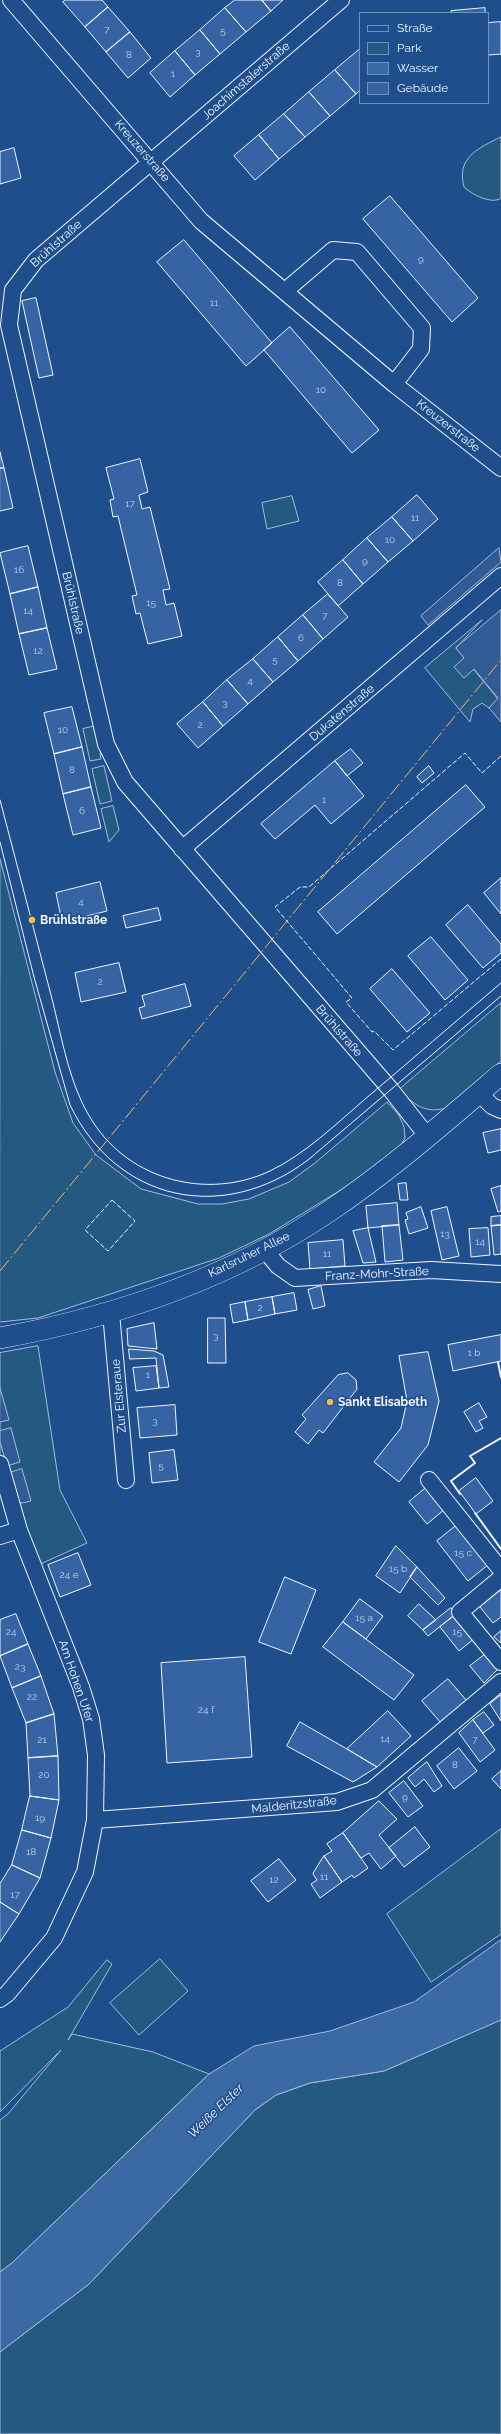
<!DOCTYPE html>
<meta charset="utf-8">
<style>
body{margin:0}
#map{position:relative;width:501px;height:2434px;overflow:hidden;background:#1f4e8c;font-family:Raleway,sans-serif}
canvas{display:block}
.legend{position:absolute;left:359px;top:12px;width:130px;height:92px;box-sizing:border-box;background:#1f4e8c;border:1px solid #7391ba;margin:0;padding:5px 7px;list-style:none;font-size:12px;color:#f2f6ff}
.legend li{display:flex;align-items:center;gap:8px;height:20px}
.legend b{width:20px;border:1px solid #7391ba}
</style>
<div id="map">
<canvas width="501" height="2434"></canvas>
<ul class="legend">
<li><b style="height:5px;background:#1f4e8c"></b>Straße</li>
<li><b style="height:11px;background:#245a82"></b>Park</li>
<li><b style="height:11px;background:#3b69a3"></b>Wasser</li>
<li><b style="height:11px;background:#3563a3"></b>Gebäude</li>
</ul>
</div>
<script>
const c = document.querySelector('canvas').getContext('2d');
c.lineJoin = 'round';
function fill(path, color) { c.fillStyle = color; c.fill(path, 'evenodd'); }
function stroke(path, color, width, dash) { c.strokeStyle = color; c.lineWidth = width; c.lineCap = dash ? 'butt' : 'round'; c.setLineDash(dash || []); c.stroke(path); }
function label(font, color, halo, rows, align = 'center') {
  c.font = font + ' Raleway,sans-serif'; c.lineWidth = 3; c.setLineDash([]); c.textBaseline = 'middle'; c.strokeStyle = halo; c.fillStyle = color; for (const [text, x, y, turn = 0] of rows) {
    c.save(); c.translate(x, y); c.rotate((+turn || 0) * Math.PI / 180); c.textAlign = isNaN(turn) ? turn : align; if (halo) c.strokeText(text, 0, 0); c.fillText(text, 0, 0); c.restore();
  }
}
const green = new Path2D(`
 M501,137V198C492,205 471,194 464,187C456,158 478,148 501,137Z
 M292,496L299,521L267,529L262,503Z
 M482,620L456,648L498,699L489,708L482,703L473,709L470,722L425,668Z
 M95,726L104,752L100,753L101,759L90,761L83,729Z
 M104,766L112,801L100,804L92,769Z
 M113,806L119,830L109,842L101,809Z
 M0,859L55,1072L73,1123L96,1155L141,1189L198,1204H222L249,1199L289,1182L315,1163L387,1102L399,1115L404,1127L405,1138L400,1147L357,1180L269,1234L219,1258L38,1318L0,1322Z
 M501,1003V1061L446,1108C427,1114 412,1105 400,1089Z
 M38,1346L60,1490L87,1543L36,1566L0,1468V1353Z
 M501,1829V1934L431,1982L387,1914Z
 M160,1959L188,1991L139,2035L110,2003Z
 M107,1960L112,1964L68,2040L72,2034L153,2052L209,2074L12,2263L0,2272V2120L8,2114L61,2050L0,2112V2051L68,2007Z
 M501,2020V2434H0V2352L89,2284L255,2110L276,2095L310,2083L384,2071Z`);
fill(green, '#245a82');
stroke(green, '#a8bbd7', 1);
const parking = new Path2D(`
 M499,548L501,562L428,625L421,616Z
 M501,610V722L489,708L498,698L474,669L464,678L454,667L464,658L456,648Z
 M0,1388L9,1420L0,1422Z
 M11,1428L20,1462L7,1466L0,1442V1431Z
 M22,1469L31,1501L17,1504L9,1473Z`);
fill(parking, '#305b95');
stroke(parking, '#a8bbd7', 1);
const water = new Path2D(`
 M501,1940V2020L384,2071L310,2083L276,2095L255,2110L89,2284L0,2352V2272L12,2263L209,2074L254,2046L330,2031L414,2002Z`);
fill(water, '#3b69a3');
stroke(water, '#a8bbd7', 1);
const building = new Path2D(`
 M66,0H102L108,7L85,27L63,2Z
 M235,0H262L271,11L246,32L225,8Z
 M262,0H283L271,11Z
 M108,7L130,32L106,52L85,27Z
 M225,8L246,32L220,54L200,30Z
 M485,8V13H451V11Z
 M501,22V54L488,55V23Z
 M200,30L220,54L195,75L175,51Z
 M130,32L151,58L128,78L106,52Z
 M360,49V90L356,94L335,70Z
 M175,51L195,75L170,97L150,73Z
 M335,70L356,94L330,116L309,92Z
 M309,92L330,116L305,137L284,114Z
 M284,114L305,137L279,159L259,135Z
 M259,135L279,159L255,180L234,156Z
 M14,148L21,178L0,184V152Z
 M390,196L478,298L452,322L363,219Z
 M184,240L272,343L246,366L157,262Z
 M36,298L53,375L39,378L22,301Z
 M290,327L379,430L352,453L264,350Z
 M0,452L4,468H0Z
 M140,459L148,492L139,495L142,509L150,507L170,589L163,590L166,605L174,603L182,636L148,644L140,613L136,614L132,596L137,595L118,516L113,517L110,500L114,499L106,468Z
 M0,468H4L13,508L0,511Z
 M417,495L438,519L413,541L392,517Z
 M392,517L413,541L388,562L367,538Z
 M367,538L388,562L363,584L343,560Z
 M28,546L38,587L10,594L0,553Z
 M343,560L363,584L338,606L318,582Z
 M38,587L47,628L19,634L10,594Z
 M328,594L348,617L323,639L303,615Z
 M303,615L323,639L298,661L278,637Z
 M47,628L57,669L29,675L19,634Z
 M278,637L298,661L273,682L253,659Z
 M253,659L273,682L248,704L227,680Z
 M227,680L248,704L223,726L203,702Z
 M203,702L223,726L198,748L177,724Z
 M72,707L82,747L54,754L44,713Z
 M82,747L91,787L63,794L54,754Z
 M351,749L363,763L347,776L335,761Z
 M335,761L364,796L331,824L315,805L275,839L261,824Z
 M429,766L434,773L422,783L417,777Z
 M466,785L485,807L337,934L318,912Z
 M91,787L101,828L73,835L63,794Z
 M501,878V914L484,893Z
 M100,882L107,911L62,922L56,893Z
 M468,905L501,944V953L483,968L446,925Z
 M158,908L161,920L126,928L123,916Z
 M431,937L468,980L445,1000L408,956Z
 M119,963L126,992L81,1002L75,973Z
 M392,969L430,1013L407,1032L370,989Z
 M185,984L191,1006L142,1019L139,1008L145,1006L142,996Z
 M501,1129V1150L488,1153L483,1133Z
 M406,1183L408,1200H400L398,1184Z
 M501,1186V1211L498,1212L491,1189Z
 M397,1203L399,1225L368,1228L366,1206Z
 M421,1207L428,1228L409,1234L405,1220L408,1219L406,1213Z
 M447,1207L459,1256L442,1260L431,1211Z
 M501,1216V1225L491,1226V1217Z
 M399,1225L403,1260L385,1262L382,1226Z
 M501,1225V1254L494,1255L491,1226Z
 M368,1228L376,1262L363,1263L353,1231Z
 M488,1228L490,1255L471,1257L469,1229Z
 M343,1240L345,1266L310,1269L308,1243Z
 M321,1286L325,1306L313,1309L308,1290Z
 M294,1293L297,1310L275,1314L272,1297Z
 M272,1297L275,1314L248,1320L245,1302Z
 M245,1302L248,1320L233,1323L230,1305Z
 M208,1318H225L226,1363H208Z
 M154,1323L157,1349L128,1346L127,1329Z
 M501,1335V1361L453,1371L448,1345Z
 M129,1349L154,1351L163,1355L169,1387L159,1388L156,1358L130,1359Z
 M428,1352L439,1401L428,1445L399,1482L374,1462L401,1428L407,1401L399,1356Z
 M156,1366L159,1388L136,1391L133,1368Z
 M348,1373L356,1380L357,1389L323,1433L319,1430L308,1444L295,1432L306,1419L302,1415L338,1375Z
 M479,1403L487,1417L479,1421L483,1428L476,1432L464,1412Z
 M175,1405L177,1435L140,1438L137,1408Z
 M174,1450L178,1480L152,1483L149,1453Z
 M476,1478L493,1501L476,1514L459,1491Z
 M427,1487L445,1509L427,1524L409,1502Z
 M457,1525L489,1564L468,1581L437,1541Z
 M396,1546L417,1567L400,1593L376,1576Z
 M78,1553L91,1585L60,1597L48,1565Z
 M417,1567L445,1598L438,1605L410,1577Z
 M285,1577L316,1590L291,1654L259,1642Z
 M501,1590V1617L493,1623L480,1607Z
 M360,1599L383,1616L366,1639L343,1622Z
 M419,1604L436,1620L423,1630L408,1616Z
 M451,1608L456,1614L428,1636L423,1630Z
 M16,1614L28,1644L0,1656V1620Z
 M456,1614L475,1638L459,1651L440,1627Z
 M343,1622L414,1675L394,1700L323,1647Z
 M501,1631V1643L494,1637Z
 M28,1644L41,1676L12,1688L0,1656Z
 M487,1653L499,1668L484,1683L470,1666Z
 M245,1657L252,1757L167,1763L161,1663Z
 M41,1676L54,1714L26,1723L12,1688Z
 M448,1679L467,1701L441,1723L422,1701Z
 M501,1695V1721L490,1704Z
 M388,1711L411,1736L377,1767L347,1749Z
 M484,1712L494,1725L483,1733L473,1720Z
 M54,1714L58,1756L28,1758L26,1723Z
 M473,1720L495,1750L480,1762L459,1733Z
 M300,1722L347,1749L377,1767L353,1782L287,1746Z
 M459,1748L477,1771L454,1789L437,1766Z
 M58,1756L59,1800L30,1796L28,1758Z
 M427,1762L442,1786L434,1792L424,1779L415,1787L408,1778Z
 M501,1771V1789L492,1779Z
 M404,1781L423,1806L408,1817L389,1793Z
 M30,1796L59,1800L51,1838L22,1830Z
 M379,1801L397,1819L379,1835L396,1856L381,1869L369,1853L361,1858L343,1833Z
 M415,1827L430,1847L404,1867L389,1848Z
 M22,1830L51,1838L40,1878L12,1865Z
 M343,1833L368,1868L354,1878L352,1875L342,1882L324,1856L332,1851L327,1844Z
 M324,1856L342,1882L320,1898L311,1884L317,1880L313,1874Z
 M279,1859L296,1880L268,1902L251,1881Z
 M12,1865L40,1878L19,1914L0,1902V1884Z
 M0,1902L19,1914L0,1942Z`);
fill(building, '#3563a3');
stroke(building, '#f2f6ff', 1);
const minor = new Path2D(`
 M11,0L201,221L394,384L501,468
 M341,0L36,260L13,290L9,325L106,744L125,782L391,1090L428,1137
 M285,291L333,250L357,252L422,328L421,349L394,384
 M182,849L501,576
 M479,1093L492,1106L501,1110
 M265,1250L278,1266L295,1278L431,1270L501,1274
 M111,1313L126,1480
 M0,1464L19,1530L81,1687L91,1719L96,1755L95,1820L85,1872L54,1938L7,1994L0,1999
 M429,1480L501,1570
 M0,1536L19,1530
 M501,1578L460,1612L501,1662
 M95,1820L337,1802L372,1790L501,1682`);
const tertiary = new Path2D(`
 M0,1338C115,1317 230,1278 328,1212C389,1171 445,1122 501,1074`);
stroke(minor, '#f2f6ff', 18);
stroke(tertiary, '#f2f6ff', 22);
stroke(minor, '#1f4e8c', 16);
stroke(tertiary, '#1f4e8c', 21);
stroke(new Path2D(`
 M0,800C17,865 34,930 51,995C62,1037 69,1086 93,1122C131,1181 208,1200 270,1171C305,1154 335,1125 364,1100C410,1061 455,1022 501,983
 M0,842L34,977L70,1105C117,1202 223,1224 308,1160L501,996`), '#f2f6ff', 1);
stroke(new Path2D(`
 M501,756L482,773L465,753L309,887H300L275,907L352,998L346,1002L372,1032L374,1031L393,1050L501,959
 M112,1200L135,1221L108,1251L85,1230Z`), '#f2f6ff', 1, [5, 2]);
stroke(new Path2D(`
 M498,1362L501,1377
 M460,1494L451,1481L475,1463L470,1456L501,1438
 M475,1513L501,1549`), '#f2f6ff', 2);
stroke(new Path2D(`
 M0,1271L501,660`), '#ffb74d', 1, [14, 3, 2, 3]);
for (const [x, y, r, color] of [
 [32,920,4,"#ffb74d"],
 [330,1402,4,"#ffb74d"]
]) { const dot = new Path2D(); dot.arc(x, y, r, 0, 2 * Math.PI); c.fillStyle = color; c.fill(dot); stroke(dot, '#1f4e8c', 1.5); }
label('10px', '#c3d1e8', null, [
 ["7",107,30],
 ["5",223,31],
 ["3",198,52],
 ["8",129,55],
 ["1",173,74],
 ["9",421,259],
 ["11",214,303],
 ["10",321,390],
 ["17",130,504],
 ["11",415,518],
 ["10",390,540],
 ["9",365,561],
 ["16",19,570],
 ["8",340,583],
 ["15",151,603],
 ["14",28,611],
 ["7",325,616],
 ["6",301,638],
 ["12",38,651],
 ["5",275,660],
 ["4",250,681],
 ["3",225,703],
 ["2",200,725],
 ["10",63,730],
 ["8",72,770],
 ["1",324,800],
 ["6",82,811],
 ["4",81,902],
 ["2",100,982],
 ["13",445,1234],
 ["14",480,1242],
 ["11",327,1254],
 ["2",260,1308],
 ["3",216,1336],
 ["1 b",474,1353],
 ["1",148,1375],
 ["3",155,1421],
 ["5",161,1466],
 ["15 c",463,1553],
 ["15 b",398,1569],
 ["24 e",69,1575],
 ["15 a",364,1618],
 ["24",11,1632],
 ["15",457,1632],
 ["23",20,1667],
 ["22",32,1697],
 ["24 f",206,1710],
 ["14",385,1739],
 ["21",42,1740],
 ["7",475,1740],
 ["8",455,1765],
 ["20",44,1775],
 ["9",405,1797],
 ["19",40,1818],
 ["18",31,1852],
 ["11",324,1877],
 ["12",274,1880],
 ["17",15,1895]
]);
label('12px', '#f2f6ff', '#1f4e8c', [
 ["Joachimstalerstraße",246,81,-41],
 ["Kreuzerstraße",142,151,49],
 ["Brühlstraße",56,244,-42],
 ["Kreuzerstraße",448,426,38],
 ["Brühlstraße",73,603,77],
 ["Dukatenstraße",342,713,-40],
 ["Brühlstraße",339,1031,49],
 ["Karlsruher Allee",249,1255,-26],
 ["Franz-Mohr-Straße",377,1274,-3],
 ["Zur Elsteraue",119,1396,-95],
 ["Am Hohen Ufer",76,1681,71],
 ["Malderitzstraße",294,1805,-6]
]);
label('bold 12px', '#f2f6ff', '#1f4e8c', [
 ["Brühlstraße",40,920],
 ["Sankt Elisabeth",338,1402]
], 'left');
label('italic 13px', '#f2f6ff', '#1f4e8c', [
 ["Weiße Elster",216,2111,-44]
]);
</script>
